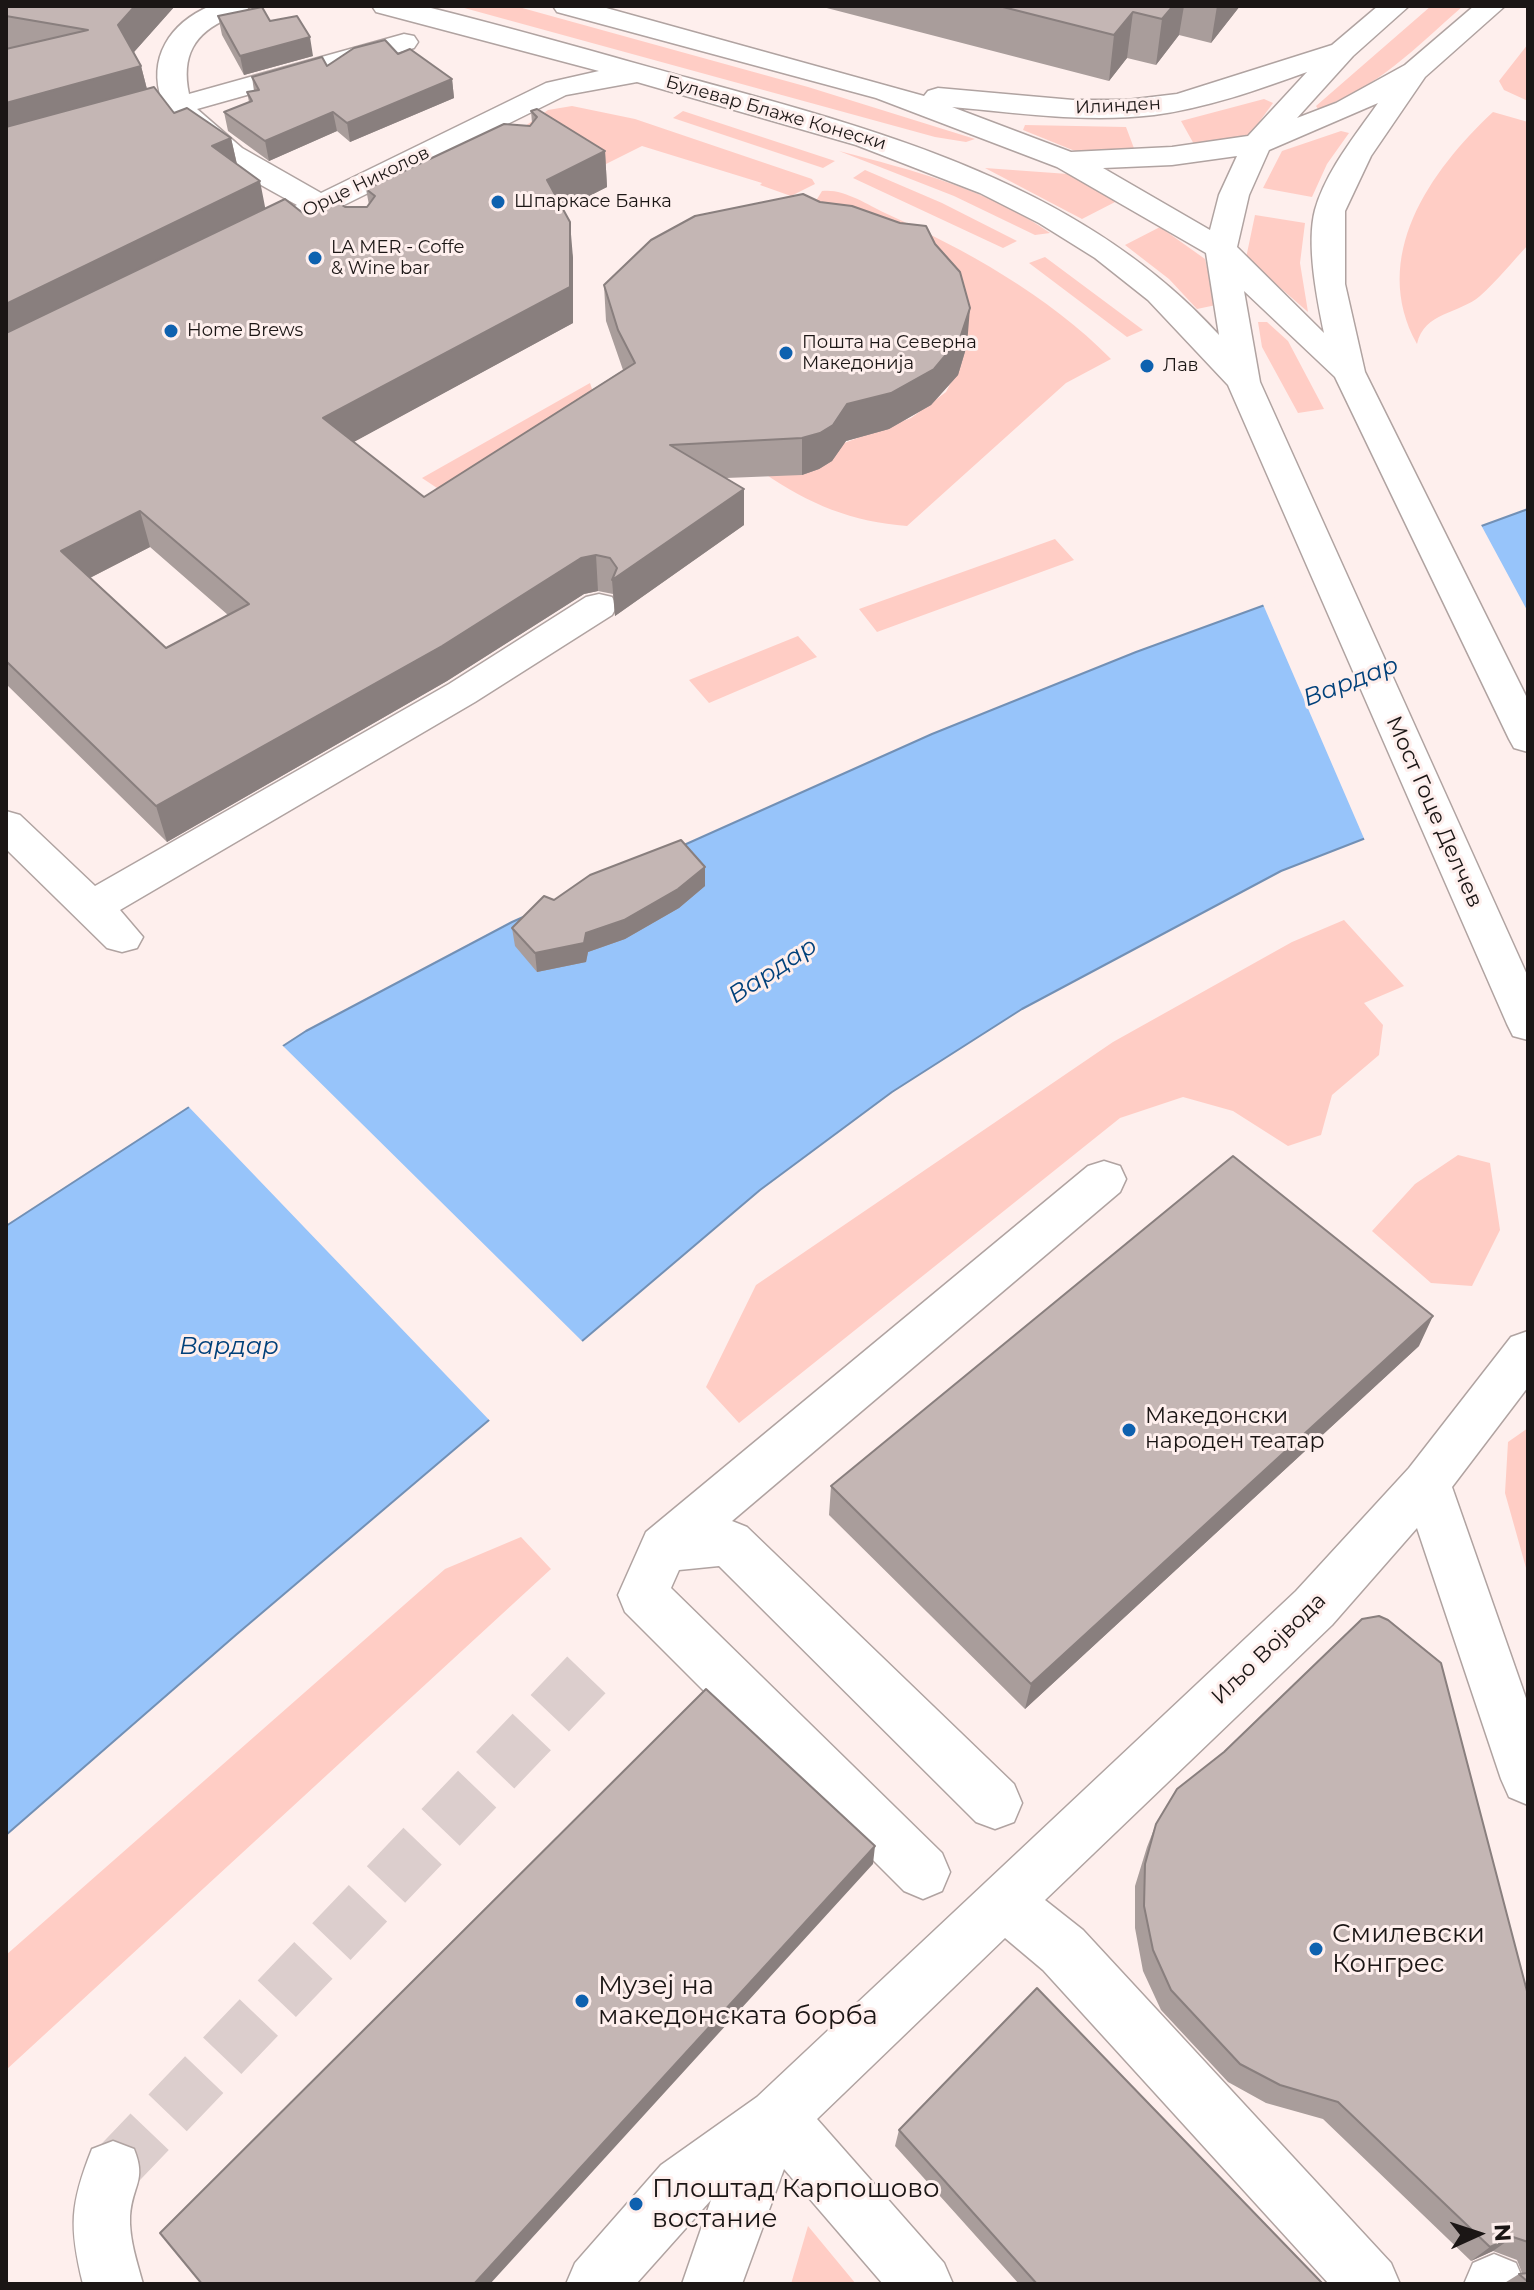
<!DOCTYPE html>
<meta charset="utf-8">
<style>
body{margin:0}
#map{position:relative;width:1534px;height:2290px;overflow:hidden;background:#feefed;font-family:Montserrat,sans-serif}
canvas{display:block}
.frame{position:absolute;inset:0;border:8px solid #1b1615;pointer-events:none}
.north{position:absolute;left:1438px;top:2194px;width:80px;height:80px;-webkit-text-stroke:6px #feefed;paint-order:stroke;rotate:87deg;font-size:22px;font-weight:700;line-height:32px;text-align:center;color:#1b1615}
.north::after{content:'';display:block;margin:auto;width:28px;height:36px;background:#1b1615;clip-path:polygon(50% 0,100% 100%,50% 72%,0 100%)}
</style>
<div id="map">
<canvas width="1534" height="2290"></canvas>
<div class="frame"></div>
<div class="north">N</div>
</div>
<script>
const c = document.querySelector('canvas').getContext('2d');
c.lineJoin = 'round';
function fill(path, color) { c.fillStyle = color; c.fill(path, 'evenodd'); }
function stroke(path, color, width, dash) { c.strokeStyle = color; c.lineWidth = width; c.lineCap = dash ? 'butt' : 'round'; c.setLineDash(dash || []); c.stroke(path); }
function label(font, color, halo, rows, align = 'center') {
  c.font = font + ' Montserrat,sans-serif'; c.lineWidth = 6; c.setLineDash([]); c.textBaseline = 'middle'; c.strokeStyle = halo; c.fillStyle = color; for (const [text, x, y, turn = 0] of rows) {
    c.save(); c.translate(x, y); c.rotate((+turn || 0) * Math.PI / 180); c.textAlign = isNaN(turn) ? turn : align; if (halo) c.strokeText(text, 0, 0); c.fillText(text, 0, 0); c.restore();
  }
}
fill(new Path2D(`
 M457,6H515L808,87L975,139L966,142L935,137Z
 M1431,6H1463C1414,49 1380,86 1318,109L1316,106Z
 M1528,44V101L1504,90L1499,81Z
 M1264,99L1273,103L1249,136L1195,146L1181,121Z
 M572,106L635,119L812,179L815,184L791,196L760,185L762,183L642,146L586,174L518,131L548,110Z
 M683,111L835,161L823,168L673,118Z
 M1493,112L1528,122V245C1512,262 1497,281 1480,296C1459,314 1424,312 1417,344C1369,257 1430,171 1493,112Z
 M1025,125L1126,127L1135,151L1080,153L1023,130Z
 M1341,131L1349,133L1327,164L1312,197L1263,188L1282,151Z
 M839,151C912,170 988,189 1050,233L1035,235L954,196Z
 M985,168L1068,174L1117,201L1082,219Z
 M865,170L942,203L1017,241L1003,248L853,178Z
 M822,191C842,188 867,204 885,213C966,250 1048,295 1111,359L1066,383L907,526C853,522 808,504 764,473L911,418L946,392L962,360L814,204Z
 M1255,215L1305,223L1300,263L1308,312L1246,258Z
 M1160,227L1205,259L1216,305L1197,309L1169,279L1125,245Z
 M1045,257L1143,330L1127,337L1029,263Z
 M1258,322H1267L1288,341L1324,409L1298,413L1262,347Z
 M590,383L595,398L458,502L422,478Z
 M1055,539L1074,560L877,632L859,609Z
 M798,636L817,657L709,703L689,680Z
 M1344,920L1404,986L1364,1003L1383,1025L1379,1055L1332,1095L1321,1135L1288,1146L1233,1111L1183,1097L1120,1118L739,1423L706,1387L756,1285L1113,1042L1292,942Z
 M1458,1155L1490,1163L1500,1230L1472,1286L1431,1283L1372,1231L1415,1184Z
 M1528,1428V1575L1505,1493L1508,1442Z
 M521,1537L551,1569L6,2070V1955L445,1569Z
 M808,2226L856,2284H791Z`), '#ffcdc5');
const water = new Path2D(`
 M1528,509V775L1281,871L1022,1009L892,1092L760,1190L237,1634L6,1835V1226L306,1031L512,922L932,734L1136,652Z`);
fill(water, '#97c4fa');
stroke(water, '#7290b5', 2);
fill(new Path2D(`
 M1480,523L1528,612V780L1366,843L1262,602Z
 M280,1043L585,1344L492,1423L186,1104Z`), '#feefed');
stroke(new Path2D(`
 M113,2170L592,1669`), '#dccecd', 53, [53, 26]);
const minor = new Path2D(`
 M210,6H250C244,14 237,15 229,18C194,33 181,56 189,94L404,34L414,36L418,42L414,48L197,109L242,148L321,193L546,83L599,71L376,12L372,6H423C513,28 602,54 692,79C882,131 1082,184 1219,335L1206,253L1057,167L876,98L557,12L553,6H599L924,96L928,91L938,88L1073,100H1127L1177,94L1332,45L1378,6H1409L1353,56L1297,118L1336,103L1405,65L1474,6H1505L1425,77L1371,156L1345,211V284L1365,372L1528,700V752L1514,748L1509,739L1335,377L1244,291L1260,382L1528,977V1040L1513,1036L1507,1024L1228,385L1148,300L1095,258L1039,223L980,193L856,145L637,82L566,95L342,206L355,218L351,225L340,227L319,218L251,248L240,246L235,239L240,232L297,205C252,179 204,158 172,116L6,163V145L162,101C147,58 170,23 210,6ZM1307,72L1248,136L1172,147L1071,152L952,107C1019,113 1087,123 1154,115C1207,108 1257,90 1307,72ZM1378,103C1355,136 1326,171 1315,210C1306,244 1317,299 1324,333L1237,247L1249,195L1269,150ZM1237,156L1219,195L1210,230L1103,168L1172,165Z
 M599,594L612,597L617,606L612,615L475,702L120,910L143,937L137,948L122,952L107,948L6,849V811L20,815L95,886L449,684L586,597Z
 M1104,1161L1120,1166L1126,1179L1120,1192L732,1521L747,1527L1014,1784L1022,1803L1014,1822L995,1829L976,1822L719,1566L679,1570L671,1588L942,1853L950,1872L942,1891L923,1899L904,1891L625,1612L618,1595L646,1532L1088,1166Z
 M1528,1331V1387L1452,1487L1528,1704V1805L1509,1797L1501,1779L1417,1528L1332,1625L1045,1900L1083,1930L1391,2263L1400,2284H1329L1043,1970L1005,1938L817,2119L944,2263L953,2284H883L784,2169L742,2284H682L711,2200L636,2284H566L575,2263L661,2165L757,2097L1296,1591L1409,1468L1511,1337Z
 M113,2141L134,2149C147,2181 132,2185 130,2216C129,2239 137,2262 143,2284H83C69,2227 70,2204 92,2149Z
 M1494,2254L1516,2263L1525,2284H1464L1473,2263Z`);
stroke(minor, '#b0a3a1', 3);
fill(minor, '#fff');
fill(new Path2D(`
 M6,6H175L134,52L141,66L147,89L174,113L231,138L237,164L265,209L304,214L313,213L345,207H367L369,205L366,189L530,126L532,123L531,111L605,151L607,187L563,209L573,258V323L353,442L424,497L623,370L606,321L604,285L967,345L958,375L931,405L889,429L846,441L832,461L819,469L802,475L726,478L744,489V525L615,616L613,594L598,591L584,594L447,681L167,842L6,684ZM150,547L228,615L166,648L90,578Z
 M819,6H1240L1211,43L1179,35L1156,65L1127,58L1109,81Z
 M218,16L270,21L313,56L244,75L222,35Z
 M398,54L452,79L454,98L350,142L337,131L269,161L228,131L224,112L249,102L247,92L254,91L252,77L327,66Z
 M705,886L679,908L625,939L588,952L586,962L537,972L515,946L512,928L554,900Z
 M1419,1346L1025,1709L829,1515L831,1486Z
 M1156,1824L1528,1995V2284H1503L1519,2274L1522,2273L1517,2260L1493,2251L1471,2261L1323,2119L1266,2103L1228,2082L1161,2010L1143,1971L1135,1928V1886L1147,1847Z
 M899,2130L1323,2284H1019L895,2146Z`), '#a99d9b');
fill(new Path2D(`
 M135,6H175L126,61L118,25Z
 M1173,6H1184L1179,35L1156,65L1162,19Z
 M1217,6H1240L1211,43Z
 M1133,12L1127,58L1109,81L1114,35Z
 M310,37L313,56L244,75L240,56Z
 M141,66L150,101L6,142V103Z
 M452,79L454,98L350,142L347,123Z
 M333,112L337,131L269,161L265,141Z
 M231,138L239,174L212,146Z
 M605,151L607,187L550,216L547,180Z
 M260,181L267,217L6,346V304Z
 M570,222L573,258V323L330,455L323,418Z
 M970,308L967,345L958,375L931,405L889,429L846,441L832,461L819,469L802,475V438Z
 M744,489V525L615,616L612,580Z
 M140,511L150,547L72,587L61,551Z
 M596,555L598,591L584,594L447,681L167,842L156,806L581,558Z
 M705,867V886L679,908L625,939L588,952L586,962L537,972L535,953L586,933Z
 M1433,1316L1419,1346L1025,1709L1031,1684Z
 M875,1846L873,1864L490,2284H474Z
 M1513,2237L1493,2251L1471,2261L1490,2247Z`), '#897f7e');
const building = new Path2D(`
 M6,6H135L118,25L141,66L6,103V49L88,30L6,16Z
 M999,6H1173L1162,19L1133,12L1114,35Z
 M262,7L270,21L297,16L310,37L240,56L218,16Z
 M385,40L398,54L410,49L452,79L347,123L333,112L265,141L224,112L252,101L247,92L259,90L252,77L322,57L327,66L354,48Z
 M154,87L174,113L187,108L231,138L212,146L260,181L6,304V127Z
 M537,109L605,151L547,180L570,222V287L323,418L424,497L635,363L618,330L604,285L651,240L695,216L803,194L820,202L852,206L900,223L926,226L935,244L960,272L970,308L960,338L934,369L891,393L847,404L833,425L820,433L802,438L670,445L744,489L612,580L617,568L610,558L596,555L581,558L442,646L156,806L6,661V333L285,199L304,214L313,213L337,202L345,207H367L375,196L366,189L504,124L530,126L537,117L531,111ZM140,511L249,604L166,648L61,551Z
 M681,840L705,867L678,889L624,920L586,933L584,943L535,953L512,928L544,896L554,900L590,875Z
 M1233,1156L1433,1316L1031,1684L831,1486Z
 M1379,1616L1388,1620L1441,1663L1528,1995V2242L1513,2237L1490,2247L1338,2102L1280,2085L1240,2064L1171,1990L1153,1950L1144,1906L1145,1864L1156,1824L1177,1789L1224,1752L1362,1619Z
 M706,1689L875,1846L474,2284H202L160,2233Z
 M1037,1988L1323,2284H1037L899,2130Z
 M1528,2273V2282L1519,2274Z`);
fill(building, '#c4b6b4');
stroke(building, '#897f7e', 2);
for (const [x, y, r, color] of [
 [498,202,8,"#0e61af"],
 [315,258,8,"#0e61af"],
 [171,331,8,"#0e61af"],
 [786,353,8,"#0e61af"],
 [1147,366,8,"#0e61af"],
 [1129,1430,8,"#0e61af"],
 [1316,1949,8,"#0e61af"],
 [582,2001,8,"#0e61af"],
 [636,2204,8,"#0e61af"]
]) { const dot = new Path2D(); dot.arc(x, y, r, 0, 2 * Math.PI); c.fillStyle = color; c.fill(dot); stroke(dot, '#feefed', 3); }
label('18px', '#1b1615', '#feefed', [
 ["Илинден",1118,106,-3],
 ["Булевар Блаже Конески",776,113,16],
 ["Орце Николов",366,182,-26]
]);
label('18px', '#1b1615', '#feefed', [
 ["Шпаркасе Банка",514,202],
 ["LA MER - Coffe",331,248],
 ["& Wine bar",331,269],
 ["Home Brews",187,331],
 ["Пошта на Северна",802,343],
 ["Македонија",802,364],
 ["Лав",1163,366]
], 'left');
label('22px', '#1b1615', '#feefed', [
 ["Мост Гоце Делчев",1434,812,66],
 ["Иљо Војвода",1269,1649,-44]
]);
label('22px', '#1b1615', '#feefed', [
 ["Македонски",1145,1417],
 ["народен театар",1145,1442]
], 'left');
label('italic 24px', '#00407a', '#feefed', [
 ["Вардар",1351,682,-21],
 ["Вардар",773,971,-33],
 ["Вардар",229,1347]
]);
label('26px', '#1b1615', '#feefed', [
 ["Смилевски",1332,1934],
 ["Конгрес",1332,1964],
 ["Музеј на",598,1986],
 ["македонската борба",598,2016],
 ["Плоштад Карпошово",652,2189],
 ["востание",652,2219]
], 'left');
</script>
